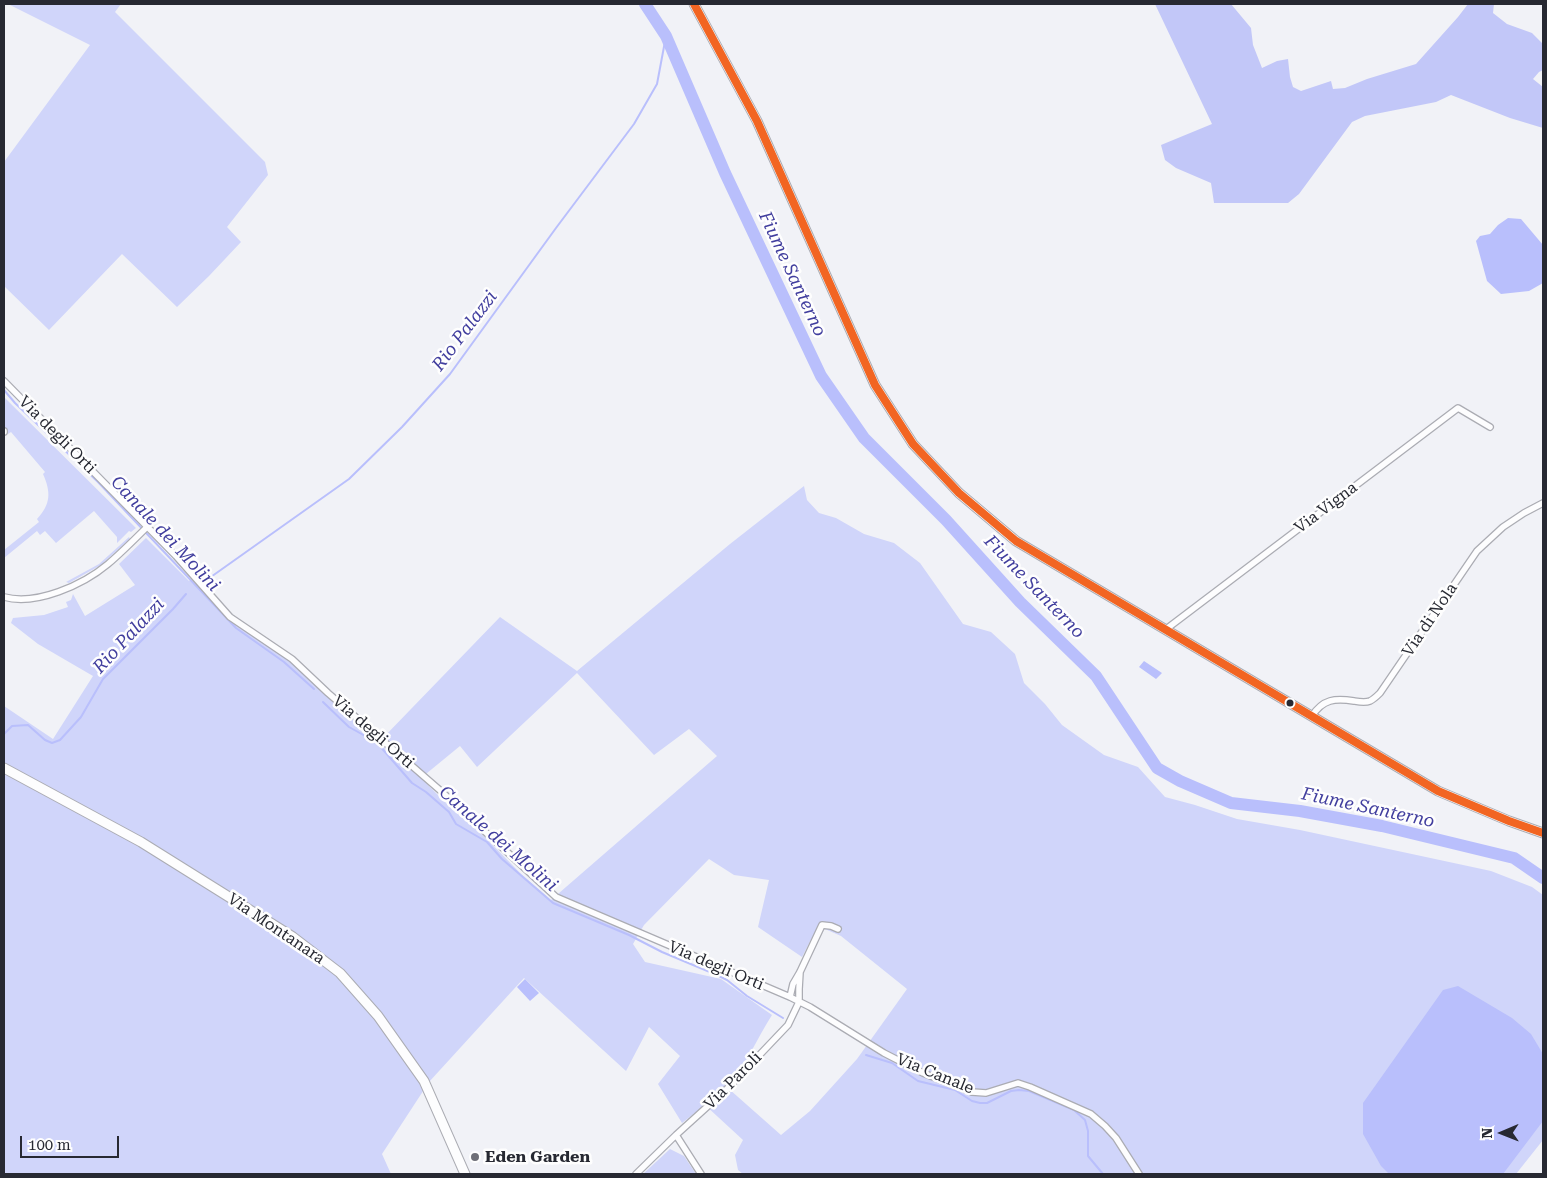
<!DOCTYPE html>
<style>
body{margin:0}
#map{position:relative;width:1547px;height:1178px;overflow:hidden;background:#f1f2f7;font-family:"Roboto Serif",serif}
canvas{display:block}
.frame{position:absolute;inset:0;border:5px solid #272932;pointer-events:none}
.north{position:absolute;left:1477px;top:1108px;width:50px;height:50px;-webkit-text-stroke:4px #fefefe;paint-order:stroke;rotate:269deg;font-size:14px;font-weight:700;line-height:20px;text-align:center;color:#272932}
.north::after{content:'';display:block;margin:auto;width:18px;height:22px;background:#272932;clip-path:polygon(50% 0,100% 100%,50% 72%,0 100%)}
.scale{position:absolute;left:20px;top:1136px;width:99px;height:22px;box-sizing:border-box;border:2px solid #272932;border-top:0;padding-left:6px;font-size:15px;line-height:18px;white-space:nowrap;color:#272932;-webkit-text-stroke:4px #fefefe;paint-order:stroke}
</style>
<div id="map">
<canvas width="1547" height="1178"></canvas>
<div class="frame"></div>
<div class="north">N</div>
<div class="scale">100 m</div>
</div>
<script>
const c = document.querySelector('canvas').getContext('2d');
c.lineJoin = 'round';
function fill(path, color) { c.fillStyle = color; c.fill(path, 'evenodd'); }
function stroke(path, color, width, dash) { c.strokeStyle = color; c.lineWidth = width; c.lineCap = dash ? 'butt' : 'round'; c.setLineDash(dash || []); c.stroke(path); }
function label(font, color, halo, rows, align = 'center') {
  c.font = font + ' "Roboto Serif",serif'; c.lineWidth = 5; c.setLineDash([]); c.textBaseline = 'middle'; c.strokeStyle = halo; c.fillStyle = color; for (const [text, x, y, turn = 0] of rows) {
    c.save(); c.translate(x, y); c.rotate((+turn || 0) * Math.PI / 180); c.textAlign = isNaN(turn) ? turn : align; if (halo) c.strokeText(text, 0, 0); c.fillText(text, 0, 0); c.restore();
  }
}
fill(new Path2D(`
 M8,4H121L115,12L265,162L268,175L227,227L241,242L209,276L177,307L122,254L49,330L4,286V162L90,45Z
 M4,397L136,528L131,532L129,531L117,543V537L94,511L56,543L45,531L40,535L37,531L4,558V550L39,522L37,519C51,504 51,492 43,474L45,472L11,432L8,434L4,429Z
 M804,486L807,500L819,513L836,518L864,534L894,543L920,563L963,624L991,632L1015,654L1024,683L1045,704L1062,725L1104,755L1138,767L1165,797L1195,805L1237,819L1300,830L1491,871L1532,887L1543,895V1140L1516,1174H743L738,1170L735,1155L743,1140L705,1105L682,1123L658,1084L680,1056L649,1027L626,1071L524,978L429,1082L382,1154L391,1174H4V706L53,739L93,676L38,644L11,623L13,618L44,615L68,607L66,602L71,600L73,594L85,616L135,585L119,564L146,538L189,581L190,580L222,612L292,659L381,740L500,617L577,671L730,544ZM577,673L654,755L689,729L717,756L551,900L520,873L486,838L453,810L421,778L460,746L477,767ZM709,859L734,875L769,880L758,927L802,957L818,926L841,936L907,989L857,1059L810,1111L781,1135L729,1089C745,1065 757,1039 772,1015L721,979L645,962L633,944L644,925Z
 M129,537L130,539L101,565L69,583L66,582L99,564Z
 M670,1149L684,1156L696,1174H643Z`), '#d0d5fa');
fill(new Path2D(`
 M1155,4H1231L1251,28L1253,45L1262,68L1277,61L1288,59L1290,77L1293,87L1301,91L1331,81L1333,89L1345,88L1367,79L1416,64L1458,17L1468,4H1494L1493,13L1507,24L1532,33L1543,44V70L1539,72L1533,79L1543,87V128L1510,118L1451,95L1436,102L1365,116L1352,122L1299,194L1288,203H1214L1211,183L1176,168L1165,160L1161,145L1212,124Z`), '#c2c7f8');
fill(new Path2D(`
 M1508,218L1521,219L1543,245V283L1529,291L1501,294L1487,281L1476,241L1480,236L1490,234L1498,225Z
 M1144,661L1162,673L1156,679L1139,667Z
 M525,979L539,993L530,1001L517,987Z
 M1458,986L1512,1018L1531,1034L1543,1054V1121L1503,1174H1389L1381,1166L1363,1134V1103L1443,990Z`), '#b9bffc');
stroke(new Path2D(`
 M4,390L15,403L98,482L236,628L284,662L314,689
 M208,579L349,479L402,427L450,374L556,228L634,124L657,84L666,36
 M323,702L349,727L367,737L379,745L412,783L426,792L449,812L456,824L487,842L502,859L553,903L629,935L662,952L717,975L727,980L747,996L783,1018
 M4,734L12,726L28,725L45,740L52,743L60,740L81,717L103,679L173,609L186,594
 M866,1055L892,1063L918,1081L955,1090L972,1101L980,1103H987L1011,1091L1019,1090L1029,1091L1074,1110L1085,1120L1088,1131V1156L1103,1174`), '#b9bffc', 2);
stroke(new Path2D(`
 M645,4L666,36L725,173L821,376L864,438L946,520L1020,602L1096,676L1157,768L1180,781L1231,803L1300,811L1382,826L1514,858L1543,878`), '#b9bffc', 12);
const street = new Path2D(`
 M4,381L176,556L230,617L292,659L328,693L442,792L556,897L790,997L810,1007L884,1053L923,1073L972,1092L986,1093L1018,1083L1030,1087L1091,1114L1105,1126L1116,1138L1139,1174
 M4,431V432
 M4,597C36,606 83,585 108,564C121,553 134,540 147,527
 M1165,630L1458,408L1490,427
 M1312,716C1323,699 1335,698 1354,701C1360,702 1365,703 1370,701C1374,699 1377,696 1380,693L1477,551L1503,527L1524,513L1543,503
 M790,997L793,984L800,972L822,925L831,926L838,929
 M676,1135L701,1174
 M636,1174L676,1135L729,1087L788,1025L799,1002V989L800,972`);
const secondary = new Path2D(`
 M694,4L757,121L875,385L913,444L959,493L1016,541L1438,791L1509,821L1543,833`);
const primary = new Path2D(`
 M4,768L141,842L293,937L340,973L378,1016L424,1081L465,1174`);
stroke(street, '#abacb3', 8);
stroke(secondary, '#abacb3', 11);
stroke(primary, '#abacb3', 11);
stroke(street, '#fdfdfe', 5.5);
stroke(secondary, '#fdfdfe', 9);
stroke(primary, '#fdfdfe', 9);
stroke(new Path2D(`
 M694,4L757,121L875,385L913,444L959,493L1016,541L1438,791L1509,821L1543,833`), '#f26522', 8);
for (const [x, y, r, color] of [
 [1290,703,4.5,"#272932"],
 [475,1157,5,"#6e6f77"]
]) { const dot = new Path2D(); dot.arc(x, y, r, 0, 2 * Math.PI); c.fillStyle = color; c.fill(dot); stroke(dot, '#fefefe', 2); }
label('16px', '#272932', '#fefefe', [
 ["Via degli Orti",57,435,45],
 ["Via Vigna",1326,508,-37],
 ["Via di Nola",1430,620,-56],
 ["Via degli Orti",373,732,41],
 ["Via Montanara",276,929,34],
 ["Via degli Orti",716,966,23],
 ["Via Canale",935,1074,22],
 ["Via Paroli",733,1081,-45]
]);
label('bold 16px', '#272932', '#fefefe', [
 ["Eden Garden",485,1157]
], 'left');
label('italic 18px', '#413e9e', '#fefefe', [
 ["Fiume Santerno",792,274,65],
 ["Rio Palazzi",465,331,-53],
 ["Canale dei Molini",165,534,47],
 ["Fiume Santerno",1034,587,46],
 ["Rio Palazzi",129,636,-47],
 ["Fiume Santerno",1368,808,12],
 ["Canale dei Molini",498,839,41]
]);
</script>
